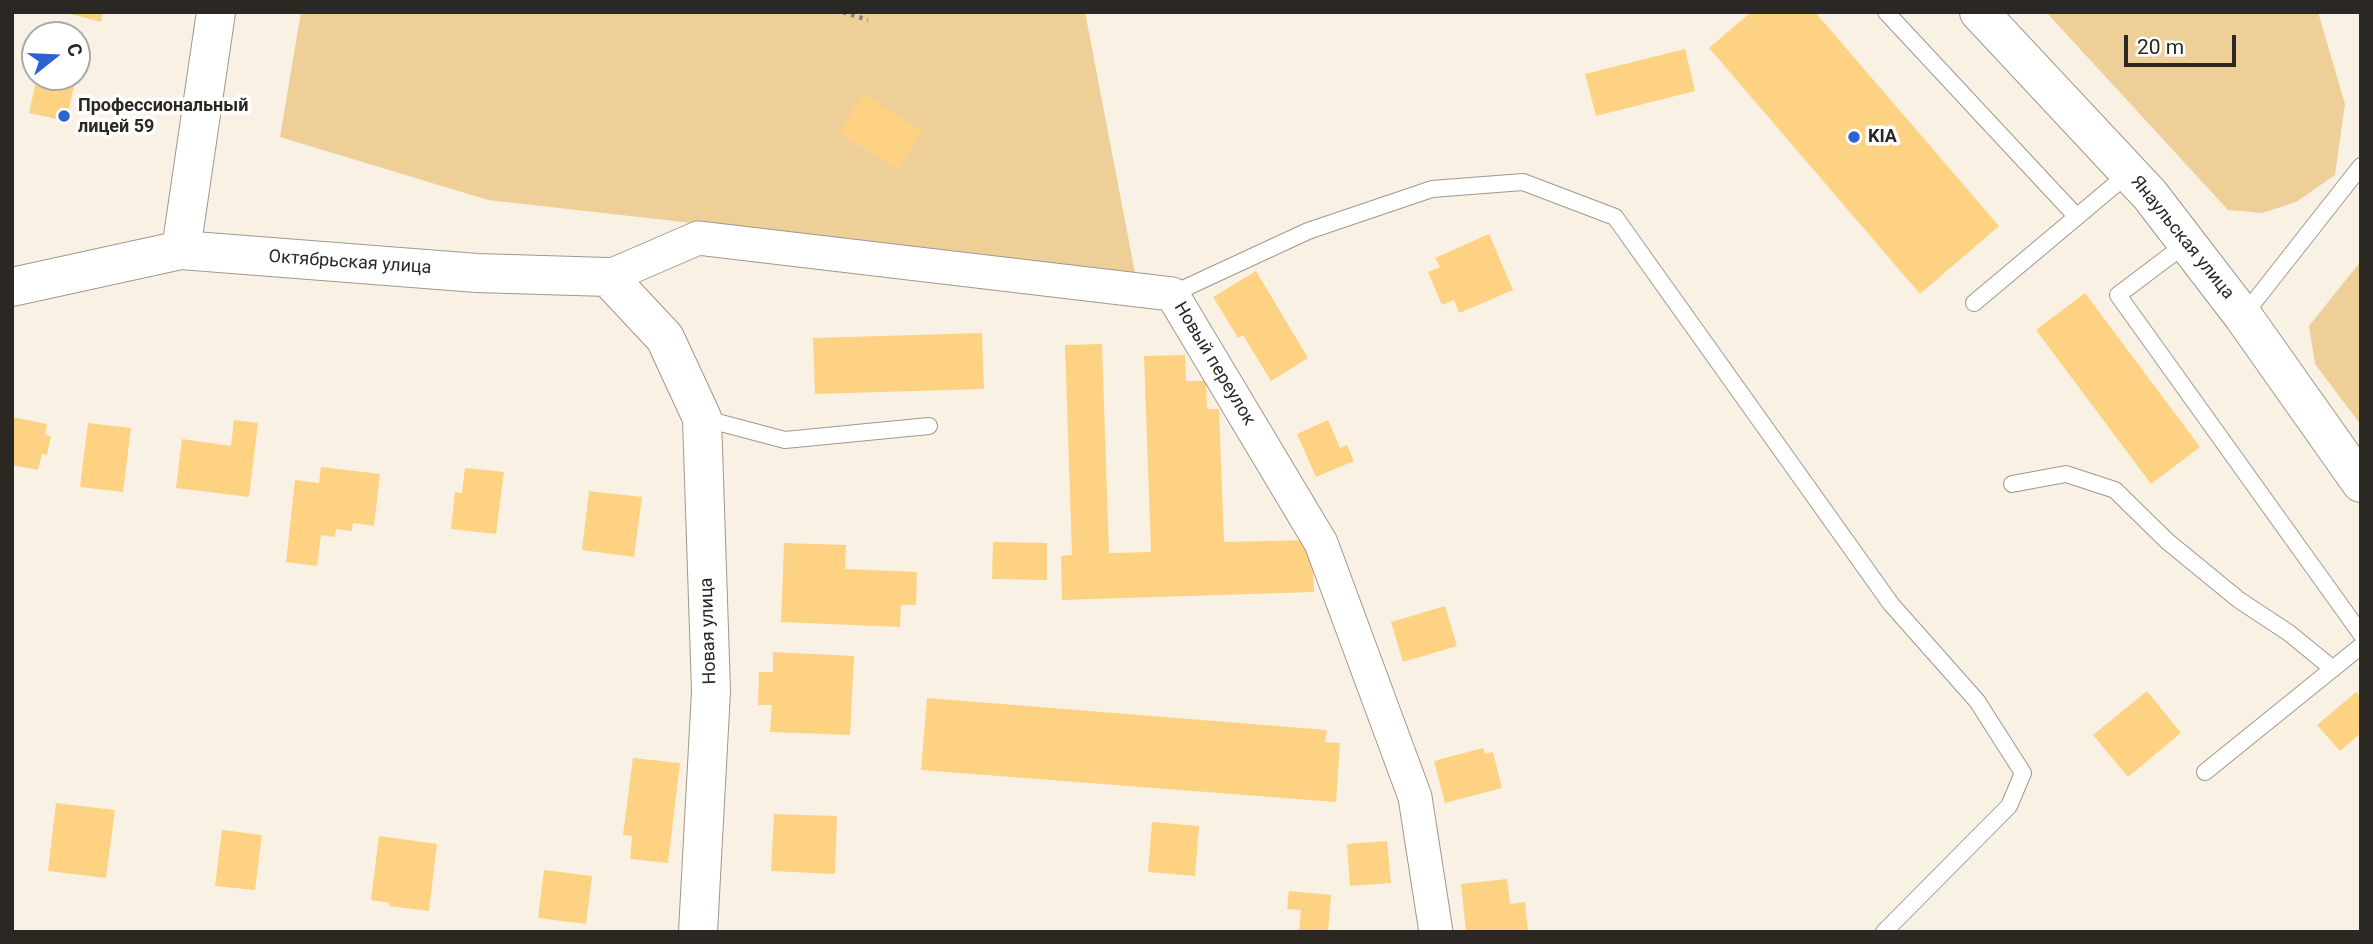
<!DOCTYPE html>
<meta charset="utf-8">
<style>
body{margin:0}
#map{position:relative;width:2373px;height:944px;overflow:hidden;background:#f9f2e4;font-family:Roboto,sans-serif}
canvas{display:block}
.frame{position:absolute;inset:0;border:14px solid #2b2823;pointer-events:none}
.north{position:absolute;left:21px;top:21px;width:70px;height:70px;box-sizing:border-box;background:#fff;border:2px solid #aaa9a7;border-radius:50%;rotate:72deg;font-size:19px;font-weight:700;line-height:28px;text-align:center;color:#2b2823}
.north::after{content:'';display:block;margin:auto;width:24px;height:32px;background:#2d62d1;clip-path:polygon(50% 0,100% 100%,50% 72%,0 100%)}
.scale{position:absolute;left:2124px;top:35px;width:112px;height:32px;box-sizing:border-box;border:4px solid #2b2823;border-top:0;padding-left:9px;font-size:21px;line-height:24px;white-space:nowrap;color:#2b2823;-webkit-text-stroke:5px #fff;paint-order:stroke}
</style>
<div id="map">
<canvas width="2373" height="944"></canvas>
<div class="frame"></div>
<div class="north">С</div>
<div class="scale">20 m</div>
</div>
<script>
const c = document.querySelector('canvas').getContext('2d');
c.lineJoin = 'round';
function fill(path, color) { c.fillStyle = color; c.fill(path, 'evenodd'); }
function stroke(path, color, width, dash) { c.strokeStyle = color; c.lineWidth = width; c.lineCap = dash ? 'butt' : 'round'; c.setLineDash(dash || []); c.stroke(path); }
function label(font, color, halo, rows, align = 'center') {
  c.font = font + ' Roboto,sans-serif'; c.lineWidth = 7; c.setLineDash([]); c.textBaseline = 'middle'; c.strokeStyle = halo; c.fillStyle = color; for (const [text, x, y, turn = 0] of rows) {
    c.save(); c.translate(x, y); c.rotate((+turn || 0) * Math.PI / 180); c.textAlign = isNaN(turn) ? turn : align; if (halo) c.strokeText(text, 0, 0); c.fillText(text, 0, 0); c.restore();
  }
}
fill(new Path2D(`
 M301,12H1085L1135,273L488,200L280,137Z
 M2046,12H2318L2345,104L2335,175L2296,202L2262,213L2228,210Z
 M2361,261V425L2315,364L2309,326Z`), '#edcf97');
fill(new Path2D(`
 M63,12H103L101,22Z
 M1751,12H1815L1999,226L1920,294L1709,48Z
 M1685,49L1695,91L1596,116L1585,74Z
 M37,77H76L66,121L29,113Z
 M863,94L922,131L898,170L839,133Z
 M1489,234L1513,290L1459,313L1454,300L1442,305L1428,272L1440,267L1435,258Z
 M1256,271L1308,358L1271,381L1243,335L1238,338L1213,297Z
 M2085,293L2200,447L2151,484L2036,330Z
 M982,333L984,389L815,394L813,338Z
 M1102,344L1109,553L1151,552L1144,356L1185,355L1186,381H1206L1207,409H1219L1224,542L1312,540L1314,592L1062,600L1061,556L1072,555L1065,345Z
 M12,417L47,424L45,435L51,436L47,455L42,454L38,470L12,465Z
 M234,420L258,423L249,497L176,488L182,439L231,446Z
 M1328,420L1340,448L1347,445L1354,461L1316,477L1297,434Z
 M88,423L131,428L123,492L80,487Z
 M321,467L380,474L374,526L353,523L352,531L336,529L335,537L321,535L317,566L286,562L295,480L319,483Z
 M465,468L504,472L496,534L451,529L455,492L462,493Z
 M589,491L642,497L634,557L582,550Z
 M993,542L1047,543V580L992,579Z
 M784,543L846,545L845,569L917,572L916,605H901L900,627L781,622Z
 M1445,606L1457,646L1403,662L1391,622Z
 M773,652L854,656L850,735L770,732L772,705H758L759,672H773Z
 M2147,691L2181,733L2128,777L2093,735Z
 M2356,692L2361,698V733L2340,751L2317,725Z
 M927,698L1327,730L1325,742L1340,743L1336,802L921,770Z
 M1483,748L1485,754L1493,752L1502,788L1445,803L1434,761Z
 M633,758L680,763L668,863L630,859L632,836L623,835Z
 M56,803L115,810L106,878L48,871Z
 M774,814L837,816L835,874L771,871Z
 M1152,822L1199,826L1195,876L1148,872Z
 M222,830L262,835L255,890L215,886Z
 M379,836L437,844L429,911L389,906V903L371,900Z
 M1387,841L1391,883L1350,886L1347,844Z
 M544,870L592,876L586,924L538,918Z
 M1507,879L1510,904L1525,902L1528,932H1466L1461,884Z
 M1289,891L1331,895L1328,932H1299L1301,910L1287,909Z`), '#fdd282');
const service = new Path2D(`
 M1886,12L2077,217
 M2187,243L2118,295L2361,634
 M1172,294L1308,231L1432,189L1523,182L1615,217L1891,604L1977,701L2023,773L2009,806L1884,932
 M1974,303L2129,173
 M2243,316L2361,166
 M702,418L785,440L929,426
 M2012,484L2066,474L2115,490L2167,541L2239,600L2289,633L2333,669
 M2205,772L2361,646`);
const minor = new Path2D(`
 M608,277L698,238L1172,294L1321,543L1415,797L1436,932`);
const tertiary = new Path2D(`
 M181,250L216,12
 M12,287L181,250L477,273L608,277L665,338L702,418L711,691L698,932`);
const primary = new Path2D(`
 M1979,12L2150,195L2243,316L2361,483`);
stroke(service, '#9f988c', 18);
stroke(minor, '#9f988c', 35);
stroke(tertiary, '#9f988c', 40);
stroke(primary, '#9f988c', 40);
stroke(new Path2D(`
 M843,12L868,20`), '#89847b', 4.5, [3.5, 5]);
stroke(service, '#fff', 16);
stroke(minor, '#fff', 33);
stroke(tertiary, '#fff', 38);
stroke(primary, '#fff', 38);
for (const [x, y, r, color] of [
 [64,116,7,"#2d62d1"],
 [1854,137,7,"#2d62d1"]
]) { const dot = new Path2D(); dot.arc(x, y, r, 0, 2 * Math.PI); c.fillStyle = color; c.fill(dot); stroke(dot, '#fff', 2.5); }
label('bold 18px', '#2b2823', '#fff', [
 ["Профессиональный",78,106],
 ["лицей 59",78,127],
 ["KIA",1868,137]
], 'left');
label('18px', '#2b2823', '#fff', [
 ["Янаульская улица",2182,238,51],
 ["Октябрьская улица",350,263,4],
 ["Новый переулок",1214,364,59],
 ["Новая улица",709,631,-92]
]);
</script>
